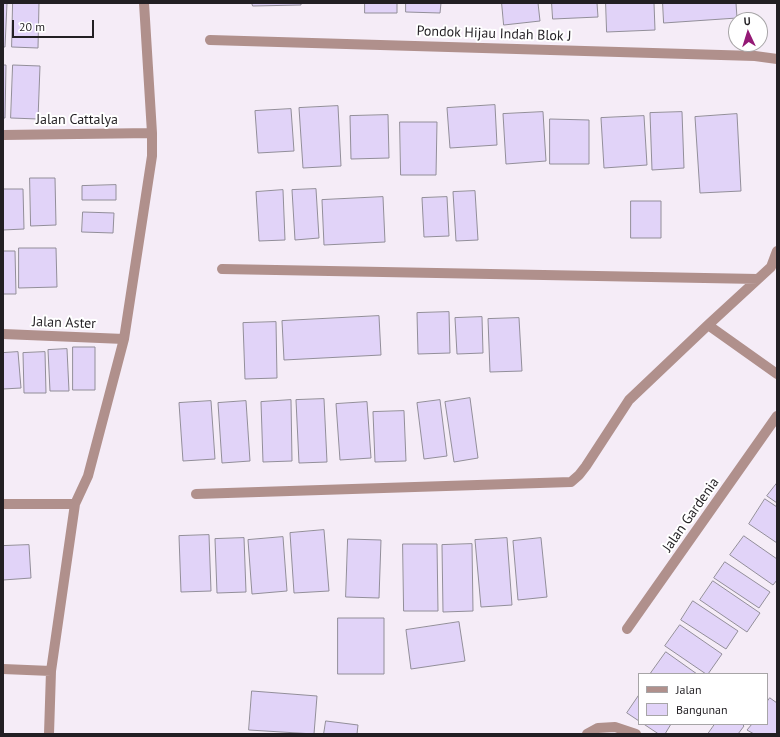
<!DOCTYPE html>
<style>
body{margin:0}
#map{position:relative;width:780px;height:737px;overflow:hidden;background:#f5ecf7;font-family:"PT Sans",sans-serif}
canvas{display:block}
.frame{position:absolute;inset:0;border:4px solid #221f23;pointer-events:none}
.legend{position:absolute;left:638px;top:673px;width:130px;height:52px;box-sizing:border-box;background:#fff;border:1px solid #a7a5a7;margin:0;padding:5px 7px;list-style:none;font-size:12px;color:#221f23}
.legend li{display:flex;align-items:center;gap:8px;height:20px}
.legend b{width:20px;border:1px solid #a7a5a7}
.north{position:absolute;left:728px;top:12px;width:40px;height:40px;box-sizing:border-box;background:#fff;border:1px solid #a7a5a7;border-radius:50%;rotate:356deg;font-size:11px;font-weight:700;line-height:16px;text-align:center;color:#221f23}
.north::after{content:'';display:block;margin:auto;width:14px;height:18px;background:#941975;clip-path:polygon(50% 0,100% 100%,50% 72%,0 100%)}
.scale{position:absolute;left:12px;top:20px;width:82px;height:18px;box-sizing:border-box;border:2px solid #221f23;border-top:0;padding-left:5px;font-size:12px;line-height:14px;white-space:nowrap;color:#221f23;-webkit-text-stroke:3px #fff;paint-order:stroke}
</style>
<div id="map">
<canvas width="780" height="737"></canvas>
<div class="frame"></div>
<ul class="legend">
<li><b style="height:5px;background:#b0908c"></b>Jalan</li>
<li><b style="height:11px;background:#e1d3f8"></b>Bangunan</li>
</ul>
<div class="north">U</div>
<div class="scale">20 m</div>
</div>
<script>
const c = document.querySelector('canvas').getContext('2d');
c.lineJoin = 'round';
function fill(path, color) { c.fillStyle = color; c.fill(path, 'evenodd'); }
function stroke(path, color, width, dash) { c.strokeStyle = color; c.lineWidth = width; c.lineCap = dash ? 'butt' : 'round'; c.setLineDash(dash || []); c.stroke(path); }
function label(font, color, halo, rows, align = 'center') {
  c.font = font + ' "PT Sans",sans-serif'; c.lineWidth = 4; c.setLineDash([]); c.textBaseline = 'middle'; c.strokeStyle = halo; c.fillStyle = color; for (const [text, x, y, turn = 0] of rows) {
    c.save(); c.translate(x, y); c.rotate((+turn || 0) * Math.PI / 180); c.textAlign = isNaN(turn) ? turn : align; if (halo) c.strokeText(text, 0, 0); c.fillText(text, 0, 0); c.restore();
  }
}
const building = new Path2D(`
 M3,3H7L5,47H3Z
 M13,3H39L38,48L12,47Z
 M252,3H301V5L253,6Z
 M365,3H397V13H365Z
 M406,3H441L440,13L406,12Z
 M502,3H538L540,21L504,25Z
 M552,3H597L598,17L553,19Z
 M606,3H654L655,30L607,32Z
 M663,3H736L737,18L664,23Z
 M3,65H6L5,118H3Z
 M13,65L40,66L38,119L11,118Z
 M495,105L497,145L450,148L447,108Z
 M338,106L341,166L303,168L299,108Z
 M291,109L294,151L258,153L255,111Z
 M543,112L546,161L506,164L503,114Z
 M682,112L684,168L652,170L650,113Z
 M737,114L741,191L700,193L695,117Z
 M388,115L389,158L351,159L350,116Z
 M644,116L647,165L604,168L601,118Z
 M550,119L589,120V164H550Z
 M400,122H437L436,175H401Z
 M30,178H55L56,225L31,226Z
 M116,185V200H82V186Z
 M3,189H23L24,229L3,230Z
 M316,189L319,238L295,240L292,190Z
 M283,190L285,240L259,241L256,192Z
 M475,191L478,240L456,241L453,192Z
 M383,197L385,242L324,245L322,200Z
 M447,197L449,236L424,237L422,198Z
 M631,201H661V238H631Z
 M83,212L114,213L113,233L82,232Z
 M19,248H56L57,287L19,288Z
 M3,251H15L16,294H3Z
 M449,312L450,353L418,354L417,313Z
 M379,316L381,355L284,360L282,321Z
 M482,317L483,353L457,354L455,318Z
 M519,318L522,371L490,372L488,319Z
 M276,322L277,378L245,379L243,323Z
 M73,347H95V390H73Z
 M67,349L69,391H50L48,350Z
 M18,352L21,388L3,389V353Z
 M45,352L46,393H24L23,353Z
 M470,398L478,458L454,462L445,402Z
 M324,399L327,462L299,463L296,400Z
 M291,400L292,461L263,462L261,402Z
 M440,400L447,456L424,459L417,403Z
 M211,401L215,459L183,461L179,403Z
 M246,401L250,461L222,463L218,403Z
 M367,402L371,458L340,460L336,404Z
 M404,411L406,461L375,462L373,412Z
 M777,483V503L767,496Z
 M765,499L777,507V543L749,524Z
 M324,530L329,591L294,593L290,533Z
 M209,535L211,591L181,592L179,536Z
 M744,536L777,559V580L773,585L730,555Z
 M283,537L287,591L252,594L248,540Z
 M244,538L246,592L217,593L215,539Z
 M507,538L512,605L481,607L475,540Z
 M541,538L547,597L518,600L513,541Z
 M348,539L381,540L379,598L346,597Z
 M403,544H437L438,611H404Z
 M472,544L473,611L443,612L442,545Z
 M29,545L31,578L3,580V546Z
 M725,562L770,592L759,608L714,578Z
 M713,581L760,613L747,632L700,600Z
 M693,601L738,631L726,649L681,620Z
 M338,618H384V674H338Z
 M459,622L465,661L411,669L406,630Z
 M680,625L722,654L708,674H706L665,646Z
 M666,652L697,674H653L651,673Z
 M252,691L317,696L314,734L249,730Z
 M639,695V721L627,713Z
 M770,698L777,703V734H754L747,730L752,724H767V702Z
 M326,721L358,725L357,734H324Z
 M644,724H671L665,734H659Z
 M715,724H742L744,726L738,734H708Z`);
fill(building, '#e1d3f8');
stroke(building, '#928e99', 1);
stroke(new Path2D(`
 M210,40L755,56L777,59
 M3,135L152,133
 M222,269L758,279
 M708,325L777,374
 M3,334L124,339
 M196,494L571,482L579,475L586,466L629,400L708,325L758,279L771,267L777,251
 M3,504H75
 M627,629L777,416
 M3,669L51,671
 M49,734L51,671L75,504L88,476L124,339L152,156V133L144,3
 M587,734L598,728L615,727L636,734`), '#b0908c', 10);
label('14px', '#221f23', '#fff', [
 ["Pondok Hijau Indah Blok J",494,34,2],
 ["Jalan Cattalya",77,120],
 ["Jalan Aster",64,323,2],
 ["Jalan Gardenia",691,515,-55]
]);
</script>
